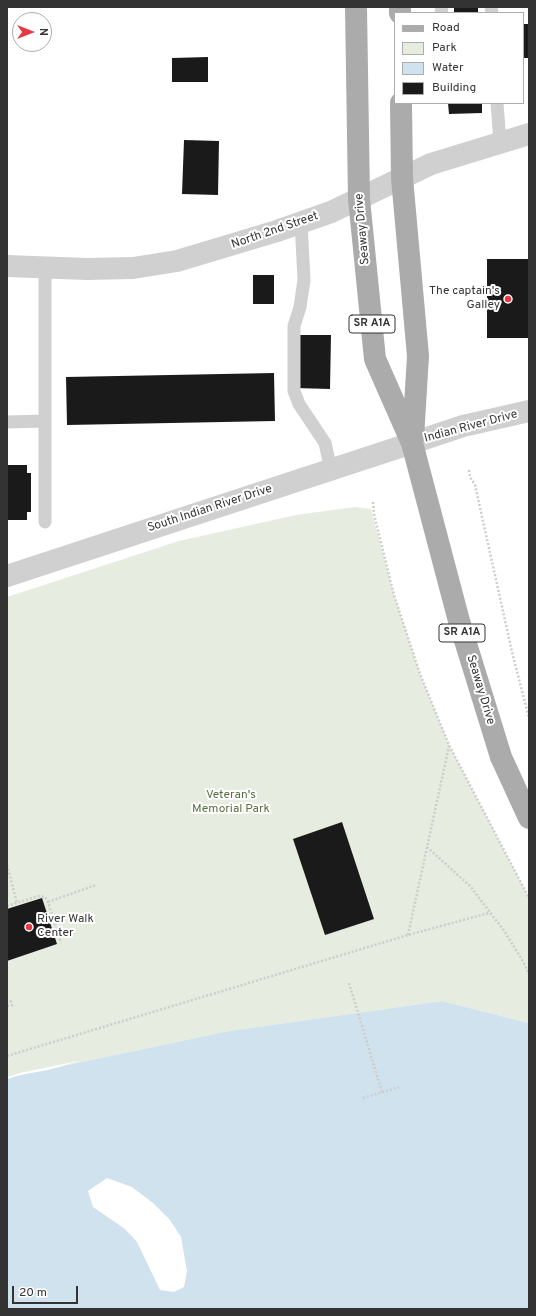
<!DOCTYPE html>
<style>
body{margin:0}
#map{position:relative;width:536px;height:1316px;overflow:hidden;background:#fff;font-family:Overpass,sans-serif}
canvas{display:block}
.frame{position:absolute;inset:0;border:8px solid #333;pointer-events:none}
.legend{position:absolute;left:394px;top:12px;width:130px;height:92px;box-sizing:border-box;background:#fff;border:1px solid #adadad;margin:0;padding:5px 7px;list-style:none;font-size:12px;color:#333}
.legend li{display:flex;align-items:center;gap:8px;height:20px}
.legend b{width:20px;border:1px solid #adadad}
.north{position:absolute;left:12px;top:12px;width:40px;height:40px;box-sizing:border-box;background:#fff;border:1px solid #adadad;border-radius:50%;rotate:90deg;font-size:11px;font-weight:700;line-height:16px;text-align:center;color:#333}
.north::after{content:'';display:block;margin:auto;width:14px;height:18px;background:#e63946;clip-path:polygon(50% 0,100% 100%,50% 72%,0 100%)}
.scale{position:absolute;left:12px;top:1286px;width:66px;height:18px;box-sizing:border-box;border:2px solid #333;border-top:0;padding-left:5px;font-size:12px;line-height:14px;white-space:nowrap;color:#333;-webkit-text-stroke:3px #fff;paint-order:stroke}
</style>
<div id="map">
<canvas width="536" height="1316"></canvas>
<div class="frame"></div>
<ul class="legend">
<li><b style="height:5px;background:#ababab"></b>Road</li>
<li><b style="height:11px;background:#e6ecdf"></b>Park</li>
<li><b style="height:11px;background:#cfe2ee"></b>Water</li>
<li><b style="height:11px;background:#1a1a1a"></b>Building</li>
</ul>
<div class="north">N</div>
<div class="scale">20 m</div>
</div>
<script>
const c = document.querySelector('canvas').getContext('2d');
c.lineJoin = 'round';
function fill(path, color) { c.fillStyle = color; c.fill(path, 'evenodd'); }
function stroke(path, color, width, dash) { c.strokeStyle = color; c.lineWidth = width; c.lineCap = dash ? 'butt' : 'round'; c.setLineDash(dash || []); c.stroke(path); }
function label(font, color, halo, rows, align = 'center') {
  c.font = font + ' Overpass,sans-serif'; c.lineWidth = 4; c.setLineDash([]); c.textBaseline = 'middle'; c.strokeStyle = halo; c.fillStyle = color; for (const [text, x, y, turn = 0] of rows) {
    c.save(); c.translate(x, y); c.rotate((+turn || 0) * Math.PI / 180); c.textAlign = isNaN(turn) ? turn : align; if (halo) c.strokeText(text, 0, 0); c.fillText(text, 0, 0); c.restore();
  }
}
fill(new Path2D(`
 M355,507L371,509L394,595L420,674L449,745L529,898V1023L442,1001L229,1031L20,1075L7,1079V597L179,541L296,515Z`), '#e6ecdf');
fill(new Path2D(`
 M442,1001L529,1023V1309H7V1079L20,1075L229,1031Z`), '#cfe2ee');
fill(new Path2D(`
 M83,1060L48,1070L20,1075L7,1079V1077L20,1073Z
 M107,1178L132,1187L153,1203L170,1220L181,1237L187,1271L184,1287L174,1292L160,1290L137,1242L125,1229L93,1207L88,1191Z`), '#fff');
fill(new Path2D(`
 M454,7H478V13H454Z
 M523,24H529V58H523Z
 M208,57V82H172V58Z
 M448,103H482V113L449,114Z
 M184,140L219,141L218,195L182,194Z
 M487,259H529V338H487Z
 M253,275H274V304H253Z
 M296,335H331L330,389L295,388Z
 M274,373L275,421L67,425L66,377Z
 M7,465H27V473H31V512H27V520H7Z
 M342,822L374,919L325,935L293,839Z
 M42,898L57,944L7,961V909Z`), '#1a1a1a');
stroke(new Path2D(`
 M469,470L470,477L475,485L512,652L529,718
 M373,502L374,514L394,595L420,674L449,745L529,898
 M427,847L470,886L505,932L524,963L529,974
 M7,865L17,903
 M48,902L96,885
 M7,906L39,896L45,897L48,902L61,943
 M408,935L449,746
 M349,983L382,1092
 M7,1006L12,1005L10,999
 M7,1056L408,935L489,913
 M363,1098L400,1087`), '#cdcdcd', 2.5, [2, 2]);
stroke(new Path2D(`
 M491,7L492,13
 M441,13L442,7
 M497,103L500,142
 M301,222L304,280L300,307L294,326V391L299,404L325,443L331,470
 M7,422L45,421
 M45,522V268`), '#d0d0d0', 13);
stroke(new Path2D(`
 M7,266L87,269L133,268L177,261L277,231L331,212L431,164L529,134
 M412,443L463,426L529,411`), '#d0d0d0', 22);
stroke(new Path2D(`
 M7,576L412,443`), '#d0d0d0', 22);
stroke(new Path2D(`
 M356,7L359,199L375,359L412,443L459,621L501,757L529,818
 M400,13V7
 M401,103L402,178L418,356L413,438`), '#ababab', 22);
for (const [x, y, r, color] of [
 [508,299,4,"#e63946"],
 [29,927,4,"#e63946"]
]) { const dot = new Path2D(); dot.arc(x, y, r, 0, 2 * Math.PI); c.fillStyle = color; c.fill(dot); stroke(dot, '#fff', 1.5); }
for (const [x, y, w] of [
 [372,324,46],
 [462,633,46]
]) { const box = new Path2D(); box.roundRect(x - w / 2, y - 9, w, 18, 3); c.fillStyle = '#fff'; c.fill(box); stroke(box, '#333', 1); }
label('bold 11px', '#333', null, [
 ["SR A1A",372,324],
 ["SR A1A",462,633]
]);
label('12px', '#333', '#fff', [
 ["Seaway Drive",363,229,-95],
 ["North 2nd Street",275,231,-19],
 ["Indian River Drive",471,427,-15],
 ["South Indian River Drive",210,509,-18],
 ["Seaway Drive",480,690,73]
]);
label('12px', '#333', '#fff', [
 ["The captain's",500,292],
 ["Galley",500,306],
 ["River Walk",37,920,"left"],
 ["Center",37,934,"left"]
], 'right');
label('12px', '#56703f', '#fff', [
 ["Veteran's",231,796],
 ["Memorial Park",231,810]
]);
</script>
